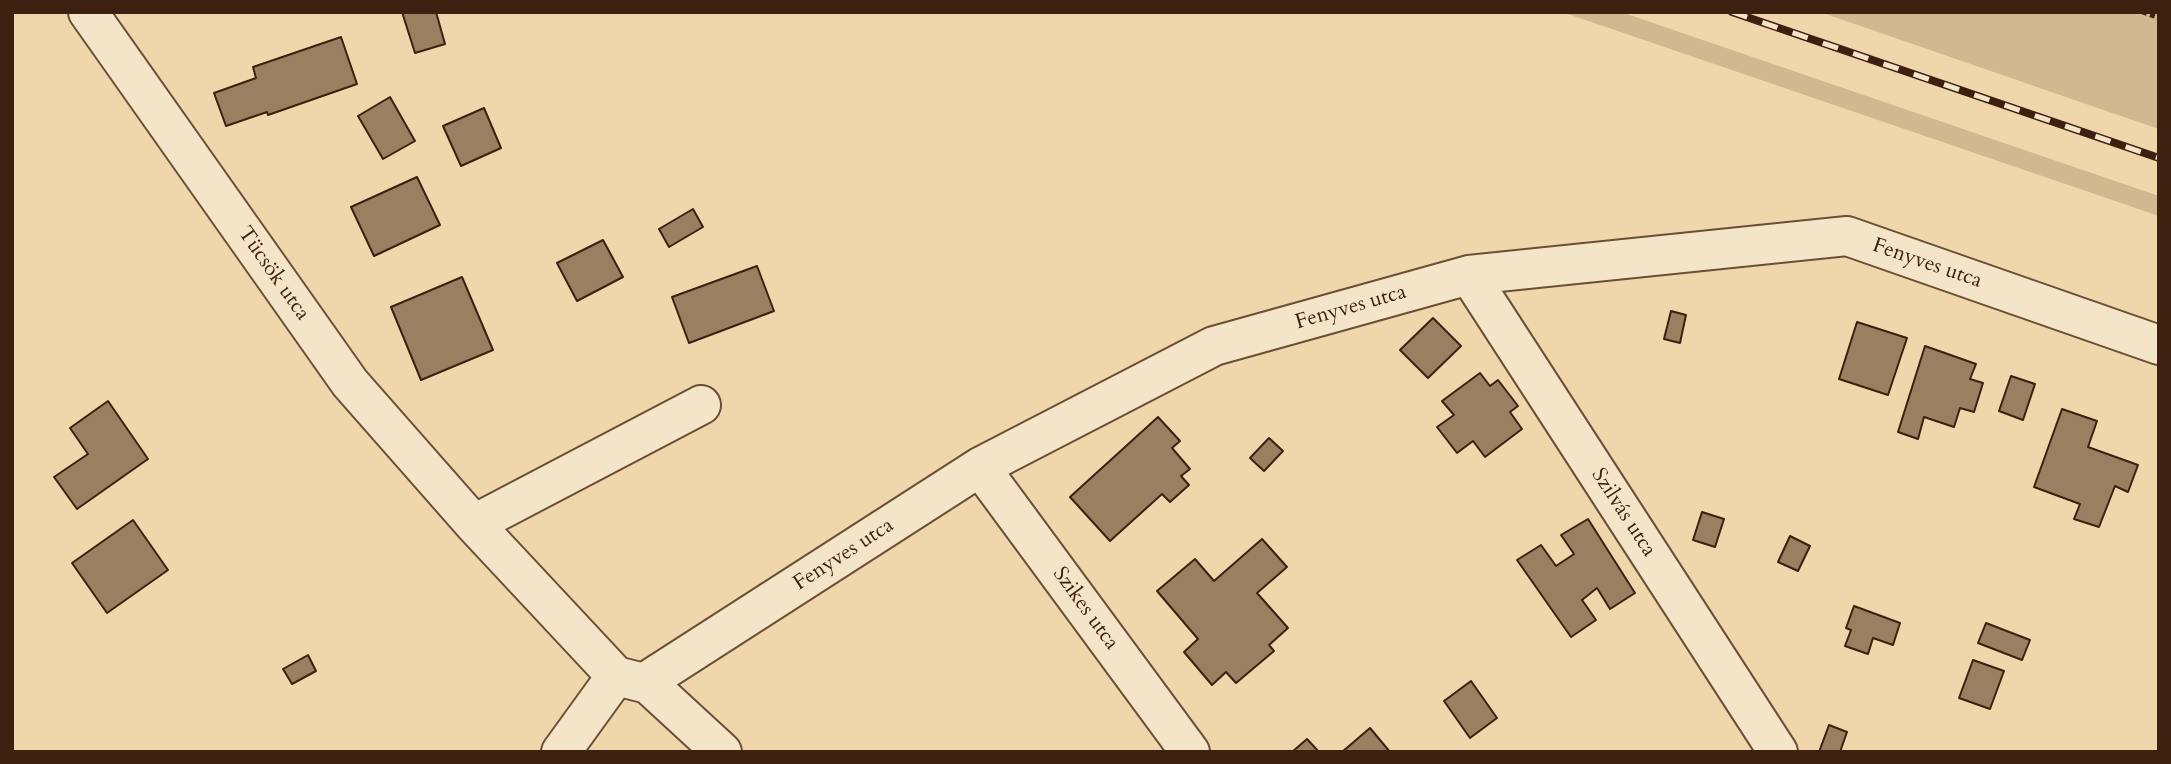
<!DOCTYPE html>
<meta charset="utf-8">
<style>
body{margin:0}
#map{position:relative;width:2171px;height:764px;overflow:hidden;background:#efd7ab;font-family:Cardo,serif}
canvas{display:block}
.frame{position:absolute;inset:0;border:14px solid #3d2010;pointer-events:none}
</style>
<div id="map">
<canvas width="2171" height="764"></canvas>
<div class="frame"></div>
</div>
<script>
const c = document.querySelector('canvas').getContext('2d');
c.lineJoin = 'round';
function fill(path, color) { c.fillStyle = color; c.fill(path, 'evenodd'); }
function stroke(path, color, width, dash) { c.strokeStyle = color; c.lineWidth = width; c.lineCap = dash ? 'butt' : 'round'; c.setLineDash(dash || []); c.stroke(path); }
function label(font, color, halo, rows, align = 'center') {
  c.font = font + ' Cardo,serif'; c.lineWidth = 7; c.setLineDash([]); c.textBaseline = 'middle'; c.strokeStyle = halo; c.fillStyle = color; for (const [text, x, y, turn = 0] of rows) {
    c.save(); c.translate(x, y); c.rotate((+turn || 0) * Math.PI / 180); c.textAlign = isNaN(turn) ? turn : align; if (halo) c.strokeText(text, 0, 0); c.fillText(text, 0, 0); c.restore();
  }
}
fill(new Path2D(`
 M1562,12H1621L2159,196V216Z
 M1820,12H2159V129L2115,114Z`), '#d1b891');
const building = new Path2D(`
 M402,12H436L445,44L415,53Z
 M341,37L357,84L268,115L267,112L226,126L214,93L256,78L253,67Z
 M390,97L415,141L383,159L358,116Z
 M484,108L501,148L461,166L443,126Z
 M417,177L440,225L374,256L351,207Z
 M693,209L703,227L669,247L659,229Z
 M603,240L623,277L577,301L557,263Z
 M757,266L774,311L689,343L672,297Z
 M462,277L493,350L421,380L391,307Z
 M1671,311L1686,315L1680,343L1664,339Z
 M1433,318L1461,346L1428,378L1400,350Z
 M1857,322L1907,338L1888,395L1839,379Z
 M1925,346L1976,364L1970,379L1983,383L1974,412L1960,408L1954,427L1924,417L1918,439L1898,432Z
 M1480,373L1490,386L1498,380L1518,406L1510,412L1522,429L1485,457L1473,441L1457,453L1437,427L1454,415L1442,401Z
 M2011,376L2035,384L2023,420L1999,411Z
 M108,401L148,459L77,509L54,477L88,454L70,428Z
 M2062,409L2097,421L2088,447L2138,465L2128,492L2115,486L2099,527L2074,519L2080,504L2034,487Z
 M1158,417L1180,441L1172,448L1190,469L1181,476L1189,485L1170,502L1162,494L1110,541L1070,497Z
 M1269,438L1283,451L1264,471L1250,458Z
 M1702,512L1724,519L1715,547L1693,540Z
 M1588,519L1635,593L1610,609L1597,588L1582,600L1596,620L1571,637L1517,560L1541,545L1556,566L1574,554L1561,535Z
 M133,520L168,570L107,613L72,563Z
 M1790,536L1810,546L1798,571L1778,562Z
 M1262,539L1287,567L1257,593L1288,628L1269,645L1274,651L1236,683L1226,672L1212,685L1184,652L1198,639L1157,591L1195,559L1214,581Z
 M1854,606L1900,623L1893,645L1873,638L1868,654L1845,646L1851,630L1846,628Z
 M1986,623L2030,640L2022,660L1978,643Z
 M308,655L316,671L292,684L283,669Z
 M1973,660L2004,671L1990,709L1959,698Z
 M1471,681L1497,718L1470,738L1444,701Z
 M1829,725L1847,732L1840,752H1819Z
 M1370,728L1390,752H1342Z
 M1307,739L1319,752H1292Z`);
fill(building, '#9a7f61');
stroke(building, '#3d2010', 2);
const minor = new Path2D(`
 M88,12L350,383L474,524L616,676
 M1469,275L1778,752
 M980,467L1190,752
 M474,524L701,405
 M616,676L644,683L980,467L1214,346L1469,275L1847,236L2159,345
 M646,682L722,752
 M561,752L616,676`);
stroke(minor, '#6a4e37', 42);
stroke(new Path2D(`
 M2142,12L2159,18`), '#3d2010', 4.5, [5, 3.5]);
stroke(minor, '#f5e5c8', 38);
const rail = new Path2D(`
 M1732,12L2159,158`);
stroke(rail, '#3d2010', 8);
stroke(rail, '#f5e5c8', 5, [16]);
label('21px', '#3d2010', '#f5e5c8', [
 ["Fenyves utca",1927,264,19],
 ["Tücsök utca",273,274,55],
 ["Fenyves utca",1351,308,-16],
 ["Szilvás utca",1623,513,57],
 ["Fenyves utca",844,555,-33],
 ["Szikes utca",1085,609,54]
]);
</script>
